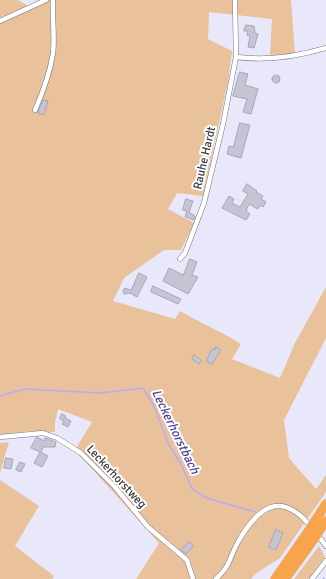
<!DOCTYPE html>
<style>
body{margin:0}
canvas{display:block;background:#e9e8fa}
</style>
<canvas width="326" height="579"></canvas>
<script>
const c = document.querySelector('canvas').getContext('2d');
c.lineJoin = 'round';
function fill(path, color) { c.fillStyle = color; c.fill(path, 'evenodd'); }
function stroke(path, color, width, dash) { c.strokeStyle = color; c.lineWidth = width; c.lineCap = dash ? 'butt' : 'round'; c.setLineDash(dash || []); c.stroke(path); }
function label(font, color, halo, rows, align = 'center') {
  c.font = font + ' Signika,sans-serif'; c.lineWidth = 4; c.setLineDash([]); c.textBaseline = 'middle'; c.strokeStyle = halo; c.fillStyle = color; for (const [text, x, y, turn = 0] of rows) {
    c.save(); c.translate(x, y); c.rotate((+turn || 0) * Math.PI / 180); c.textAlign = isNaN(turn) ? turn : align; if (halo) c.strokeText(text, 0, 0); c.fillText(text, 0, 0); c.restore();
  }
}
fill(new Path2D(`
 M0,0H18L28,6L39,0H291L295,54L270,55L272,19L209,12L208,39L232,51L228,82L203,196L177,193L168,209L194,223L181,250H164L124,278L113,301L175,319L180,311C201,323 220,331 241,344L232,359L280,378L295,343L326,287V338L284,420L289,458L316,489L326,475V492L280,558L255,574L251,579H136L159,543L75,450L92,422L58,409L55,423V432L30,431L0,435Z
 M9,442L0,473V443Z
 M0,480L39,506L15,546L54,576L52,579H0Z
 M319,546L325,557L309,579H294Z`), '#e9c19b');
stroke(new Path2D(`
 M0,396L25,389L100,393L143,388L154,406L169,445L181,464L192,489L207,498L255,512
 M323,579L324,578`), '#b3adf8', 1.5);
const building = new Path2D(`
 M246,25L254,26L255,33L258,34L254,48L248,47L250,36L247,35L248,31H244Z
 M240,72L248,74L245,85L258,89L251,114L243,112L247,99L233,96Z
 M272 79a4 4 0 1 1 8 0a4 4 0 1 1-8 0Z
 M43,100L48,101L44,115L38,113Z
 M240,123L250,125L241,158L227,154L229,146L233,147Z
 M247,184L257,191L256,192L263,196L261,199L266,202L263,207L260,205L258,209L249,204L246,211L250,214L246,220L222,208L229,196L234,199L232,203L240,207L248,194L243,191Z
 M186,199L193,201L189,212L195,216L194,220L185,217L187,211L183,210Z
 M190,259L197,262L192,275L198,277L188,294L163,281L169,268L183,275Z
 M139,273L147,277L137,297L130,293L124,294L123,290L125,288L131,290Z
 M153,286L181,299L178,304L151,292Z
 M216,347L221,350L212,364L206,361L212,349L214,350Z
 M194,355L201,360L199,364L192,359Z
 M62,414L66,416L65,418L71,421L68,427L62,424L64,421L60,419Z
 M37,437L44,441L45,438L56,442L55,447H43L41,452L48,456L42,467L34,463L40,452L31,448Z
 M6,458L13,459L11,469L4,468Z
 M20,462L25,464L21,472L16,470Z
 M276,530L283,533L276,550L269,547Z
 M189,542L194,546L186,554L181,550Z`);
fill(building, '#c5c4d5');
stroke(building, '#a6a6b6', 1);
const street = new Path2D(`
 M0,21L46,0
 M236,57C267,61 296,57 326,48
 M35,110C43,92 50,73 53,53C55,37 52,17 53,0
 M180,259L185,253L204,203L223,124L236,57L235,0
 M0,437L43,433L57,438L81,453L115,487L148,527L187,560L193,579
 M316,533L326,546
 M216,579C231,565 229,558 238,542C258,507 281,489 312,528
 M312,579L326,561`);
const highway = new Path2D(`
 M315,521L326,504
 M321,528L326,521
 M275,579L307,533
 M285,579L314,539`);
stroke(street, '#737382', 5.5);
stroke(highway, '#cfcfd1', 10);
stroke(street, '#fff', 4.5);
stroke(highway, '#f7a44a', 9);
const highwayBridge = new Path2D(`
 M307,533L315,521
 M314,539L321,528`);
stroke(highwayBridge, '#cfcfd1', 10, []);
stroke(highwayBridge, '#f7a44a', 9);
label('12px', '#38383f', '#fff', [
 ["Rauhe Hardt",205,158,-77],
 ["Leckerhorstweg",116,477,47]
]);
label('italic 13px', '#514299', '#fff', [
 ["Leckerhorstbach",175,432,64]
]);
</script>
